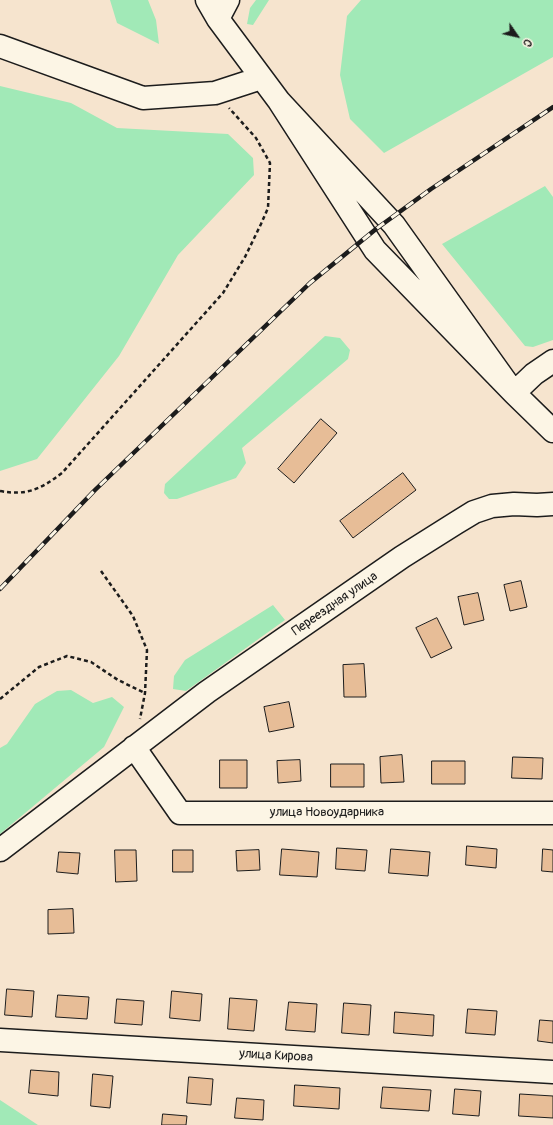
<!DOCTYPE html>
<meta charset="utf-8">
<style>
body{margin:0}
#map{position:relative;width:553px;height:1125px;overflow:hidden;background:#f6e4ce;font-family:Pangolin,sans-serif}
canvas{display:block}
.north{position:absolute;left:497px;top:16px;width:40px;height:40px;-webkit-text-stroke:3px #fcf5e5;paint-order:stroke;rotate:124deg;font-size:11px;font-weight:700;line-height:16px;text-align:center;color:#1c1c1c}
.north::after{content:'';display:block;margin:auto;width:14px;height:18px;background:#1c1c1c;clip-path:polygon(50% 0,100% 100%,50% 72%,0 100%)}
</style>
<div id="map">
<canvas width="553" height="1125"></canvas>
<div class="north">С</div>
</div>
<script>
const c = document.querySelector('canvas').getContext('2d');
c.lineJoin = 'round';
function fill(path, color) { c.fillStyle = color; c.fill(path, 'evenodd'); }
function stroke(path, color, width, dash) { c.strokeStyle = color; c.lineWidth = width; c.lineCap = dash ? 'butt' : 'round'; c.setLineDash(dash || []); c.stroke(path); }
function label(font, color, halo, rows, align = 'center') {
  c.font = font + ' Pangolin,sans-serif'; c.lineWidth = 3; c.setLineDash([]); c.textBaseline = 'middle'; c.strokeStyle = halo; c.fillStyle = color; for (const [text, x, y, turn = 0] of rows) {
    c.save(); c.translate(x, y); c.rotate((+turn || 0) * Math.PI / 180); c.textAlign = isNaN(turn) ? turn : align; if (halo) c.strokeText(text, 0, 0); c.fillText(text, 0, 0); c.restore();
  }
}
fill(new Path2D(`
 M110,0H148L156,20L159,44L117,23Z
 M256,0H269L253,25L247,24L250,8Z
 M361,0H553V57L384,153L350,119L340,75L347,16Z
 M0,86L71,103L117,128L228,134L253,158L254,175L178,255L119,356L37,459L0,471Z
 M545,186L553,197V340L533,347L525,346L442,244Z
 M325,336L340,338L350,350L348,359L242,448L246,463L236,478L177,499H169L164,493L165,484Z
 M273,605L285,620L186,691L173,689L174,676L185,660Z
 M71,690L93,703L112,697L124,707L104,747L0,834V748L7,744L35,704L57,691Z
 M0,1100L38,1125H0Z`), '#a1e9b7');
const building = new Path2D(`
 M321,419L337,433L294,483L278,469Z
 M403,473L416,490L353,538L340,521Z
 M521,581L527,607L510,611L504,585Z
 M478,593L484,620L464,625L458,597Z
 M437,618L452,648L431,658L416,628Z
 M364,664L366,697H344L343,665Z
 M289,702L294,727L269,732L264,707Z
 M402,755L404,782L381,783L380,757Z
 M513,757L543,758L542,779L512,778Z
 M220,760H247V788H220Z
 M300,760L301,781L278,783L277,761Z
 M432,761H465V784H432Z
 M331,764H364V787H331Z
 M467,846L497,849L496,868L466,865Z
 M337,848L367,850L365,871L336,869Z
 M282,849L319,852L317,877L280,875Z
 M391,849L430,852L428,876L389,873Z
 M543,849L553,850V872L542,871Z
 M115,850H136L137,881L116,882Z
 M173,850H193V872H173Z
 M259,850L260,870L237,871L236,851Z
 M59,852L80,853L78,874L57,872Z
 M73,909L74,933L48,934V910Z
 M7,989L34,991L32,1017L5,1015Z
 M172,991L202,994L200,1021L170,1018Z
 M58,995L89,997L87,1019L56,1017Z
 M230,998L257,1000L254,1031L228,1029Z
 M117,999L144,1001L142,1025L115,1023Z
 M289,1002L317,1004L315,1032L286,1030Z
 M344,1003L371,1005L369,1035L342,1033Z
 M468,1009L497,1011L495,1035L466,1033Z
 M395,1012L434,1015L433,1036L394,1033Z
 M540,1020L553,1021V1043L538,1041Z
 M31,1070L59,1072L58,1096L29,1093Z
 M93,1074L113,1076L110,1108L91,1106Z
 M189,1077L213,1079L211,1105L187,1103Z
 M295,1085L340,1088L339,1109L294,1106Z
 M383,1087L431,1090L429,1111L381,1108Z
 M455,1089L481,1091L479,1116L453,1114Z
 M520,1094L553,1096V1118L519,1116Z
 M237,1098L264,1100L263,1120L235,1118Z
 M163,1114L187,1116L186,1125H162Z`);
fill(building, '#e7bd97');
stroke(building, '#1c1c1c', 1);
const minor = new Path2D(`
 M207,0L218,19L279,101L375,250L514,393L394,225L279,101
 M218,19L228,0
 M0,46L143,98L215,93L261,78
 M553,361L534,374L514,393L553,431
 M134,747L180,813H553
 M0,850L207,692L402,557L456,523L474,512L492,506L514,504L537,505L553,504
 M0,1040L553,1072`);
stroke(minor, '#1c1c1c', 25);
stroke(new Path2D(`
 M0,491C27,496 41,489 62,473L223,293L245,257L261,224L268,208L270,163L256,138L229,108
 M101,571L133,616L147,650L145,693L140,719
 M0,699L39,667L67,656L91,662L118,680L145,693`), '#1c1c1c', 2.5, [4, 3]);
stroke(minor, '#fcf5e5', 22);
const rail = new Path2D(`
 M0,589L95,490L310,283L376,229L431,189L553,107`);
stroke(rail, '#1c1c1c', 4.5);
stroke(rail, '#fcf5e5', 3, [9]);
label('13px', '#1c1c1c', '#fcf5e5', [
 ["Переездная улица",335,604,-35],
 ["улица Новоударника",327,813],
 ["улица Кирова",276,1056,3]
]);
</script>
